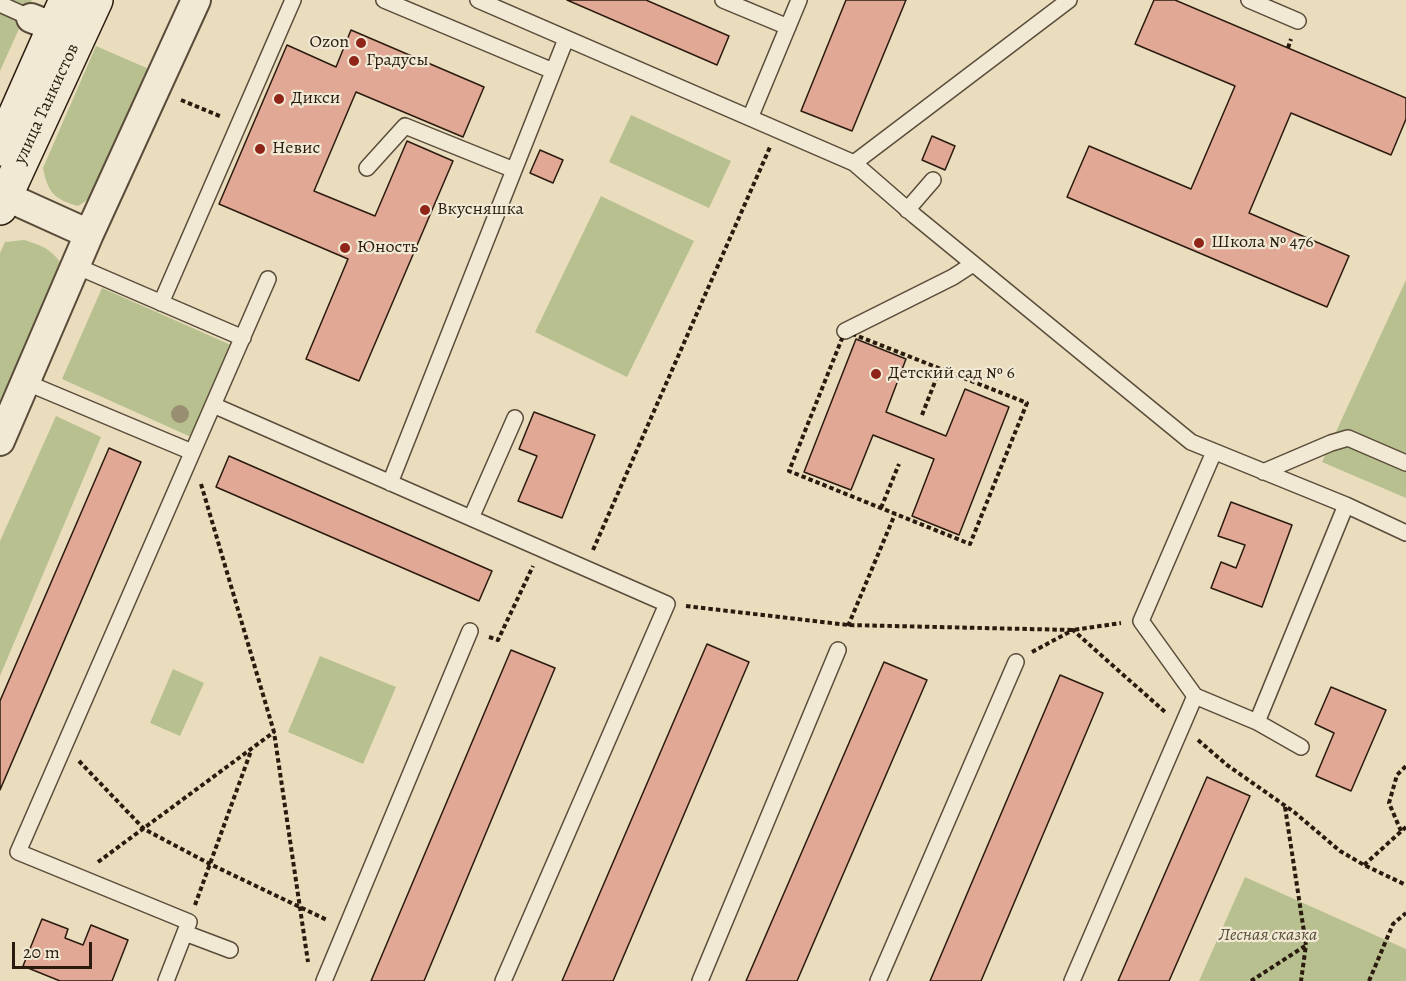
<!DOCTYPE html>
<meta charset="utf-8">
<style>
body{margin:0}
#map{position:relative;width:1406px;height:981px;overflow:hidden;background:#e9ddbd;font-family:Alegreya,serif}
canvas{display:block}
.scale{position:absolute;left:12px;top:942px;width:80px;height:27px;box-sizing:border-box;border:3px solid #2a1b0e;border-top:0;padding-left:8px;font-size:18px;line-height:21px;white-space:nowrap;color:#2a1b0e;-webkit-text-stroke:4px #f1e9d4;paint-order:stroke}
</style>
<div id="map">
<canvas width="1406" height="981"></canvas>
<div class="scale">20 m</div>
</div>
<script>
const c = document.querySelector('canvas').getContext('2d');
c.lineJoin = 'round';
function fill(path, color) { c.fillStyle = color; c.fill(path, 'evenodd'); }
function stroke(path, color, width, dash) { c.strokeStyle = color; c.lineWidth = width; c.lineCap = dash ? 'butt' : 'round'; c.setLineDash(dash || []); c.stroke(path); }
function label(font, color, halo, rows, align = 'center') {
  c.font = font + ' Alegreya,serif'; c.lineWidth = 4.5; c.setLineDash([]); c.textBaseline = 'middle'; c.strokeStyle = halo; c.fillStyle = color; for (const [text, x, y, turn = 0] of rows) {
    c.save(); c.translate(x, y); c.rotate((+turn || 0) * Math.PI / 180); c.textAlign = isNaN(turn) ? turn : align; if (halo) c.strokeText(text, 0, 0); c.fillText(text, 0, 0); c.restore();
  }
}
fill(new Path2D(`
 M0,0H32L0,71Z
 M96,46L149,69L95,195L78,206C54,199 48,193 43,168Z
 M631,115L731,161L709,208L609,162Z
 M601,196L694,241L627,377L535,332Z
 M24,240C44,246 51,249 63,266L0,400V253L5,242Z
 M1406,280V498L1322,462Z
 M102,288L231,345L191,437L62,379Z
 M56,416L101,437L0,676V541Z
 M320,656L396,687L363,764L288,732Z
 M173,669L204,683L180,736L150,723Z
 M1245,877L1406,949V981H1199Z`), '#b9c08f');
const building = new Path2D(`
 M567,0H646L729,36L717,65Z
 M846,0H906L852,131L801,111Z
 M1154,0H1175L1406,98V119L1391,155L1291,113L1249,213L1349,256L1327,307L1067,197L1089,146L1191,189L1235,86L1135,44Z
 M351,30L484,87L463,137L356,92L314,191L375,216L407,141L453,161L359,381L306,359L348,259L219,204L287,45L336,67Z
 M932,136L955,146L945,170L922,160Z
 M540,150L563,160L553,183L530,173Z
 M856,339L906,359L886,412L946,436L965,389L1009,407L959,535L912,516L934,459L873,435L851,490L804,472Z
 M534,412L595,435L562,518L518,501L537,456L519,449Z
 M109,448L141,462L0,790V701Z
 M229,456L492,571L479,601L216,487Z
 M1231,502L1292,525L1262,607L1211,588L1221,562L1236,568L1245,545L1218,536Z
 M707,644L749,662L613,981H562Z
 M511,650L555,668L424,981H371Z
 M884,662L927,680L797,981H746Z
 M1060,675L1103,693L981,981H930Z
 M1331,687L1386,710L1351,791L1316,776L1334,733L1315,724Z
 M1207,777L1250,796L1169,981H1118Z
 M42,919L68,929L65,938L83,945L91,925L128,940L112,981H60L23,966Z`);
fill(building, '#e1a995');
stroke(building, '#2a1b0e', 1.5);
const lane = new Path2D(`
 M384,0L553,71
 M478,0L854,163L915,216L1191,442L1346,505L1406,533
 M723,0L788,27
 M1249,0L1298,21
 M0,4L31,18
 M750,118L799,0
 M854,163L1069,0
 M367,168L405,126L514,170
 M907,210L933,180
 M76,266L243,338
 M161,303L293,0
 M845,331L953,277L973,264
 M25,382L192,452
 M213,405L667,604L503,981
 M1214,452L1141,621L1195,696L1257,722L1301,747
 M1263,472L1331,443L1348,438L1406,463
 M390,483L566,39
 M471,518L515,418
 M1257,722L1346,505
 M185,933L230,950
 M166,981L189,922L18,852L268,279
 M324,981L470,631
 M700,981L838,650
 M878,981L1016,662
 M1072,981L1195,696`);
const street = new Path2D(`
 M31,18L54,27
 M5,196L89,234
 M0,441L89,234L196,0`);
const secondary = new Path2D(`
 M0,149L66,0
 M0,208L96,0`);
stroke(lane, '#5a4c3a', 18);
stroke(street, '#5a4c3a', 32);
stroke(secondary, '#2a1b0e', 36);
stroke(new Path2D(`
 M1288,48L1291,39
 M181,100L222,117
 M845,331L1027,403L970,544L789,471Z
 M922,415L940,369
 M201,484L274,732L308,962
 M881,508L899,464
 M593,550L770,147
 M686,606L848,625L1073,630L1121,623
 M848,626L895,514
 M489,637L498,640L533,566
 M1032,652L1073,630L1165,712
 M1198,740L1227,765L1294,812L1340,851L1364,865L1406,885
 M79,761L144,829L210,864L327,920
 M1285,807L1306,945L1301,981
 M1401,831L1389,803L1397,775L1406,766
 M98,862L274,732
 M1364,865L1406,827
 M195,905L251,751
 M1251,981L1305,946
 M1369,981L1393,924L1406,913`), '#2a1b0e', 4, [4.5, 3]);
stroke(lane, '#f1e9d4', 15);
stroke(street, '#f1e9d4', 28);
stroke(secondary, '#f1e9d4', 33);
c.fillStyle = '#988e72';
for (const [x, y] of [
 [180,414]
]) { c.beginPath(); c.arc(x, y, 9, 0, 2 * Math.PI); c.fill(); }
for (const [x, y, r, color] of [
 [361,43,6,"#8f2418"],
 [354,61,6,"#8f2418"],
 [279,99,6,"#8f2418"],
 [260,149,6,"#8f2418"],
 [425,210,6,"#8f2418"],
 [1199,243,6,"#8f2418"],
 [345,248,6,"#8f2418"],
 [876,374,6,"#8f2418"]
]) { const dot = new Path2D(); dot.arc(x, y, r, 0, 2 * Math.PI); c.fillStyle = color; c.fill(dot); stroke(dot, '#f1e9d4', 2); }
label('18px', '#2a1b0e', '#f1e9d4', [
 ["Ozon",349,43,"right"],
 ["Градусы",366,61],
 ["Дикси",291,99],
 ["Невис",272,149],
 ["Вкусняшка",437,210],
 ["Школа № 476",1211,243],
 ["Юность",357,248],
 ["Детский сад № 6",888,374]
], 'left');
label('18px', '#2a1b0e', '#f1e9d4', [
 ["улица Танкистов",47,104,-65]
]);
label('italic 18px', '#554d35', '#f1e9d4', [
 ["Лесная сказка",1268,936]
]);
</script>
